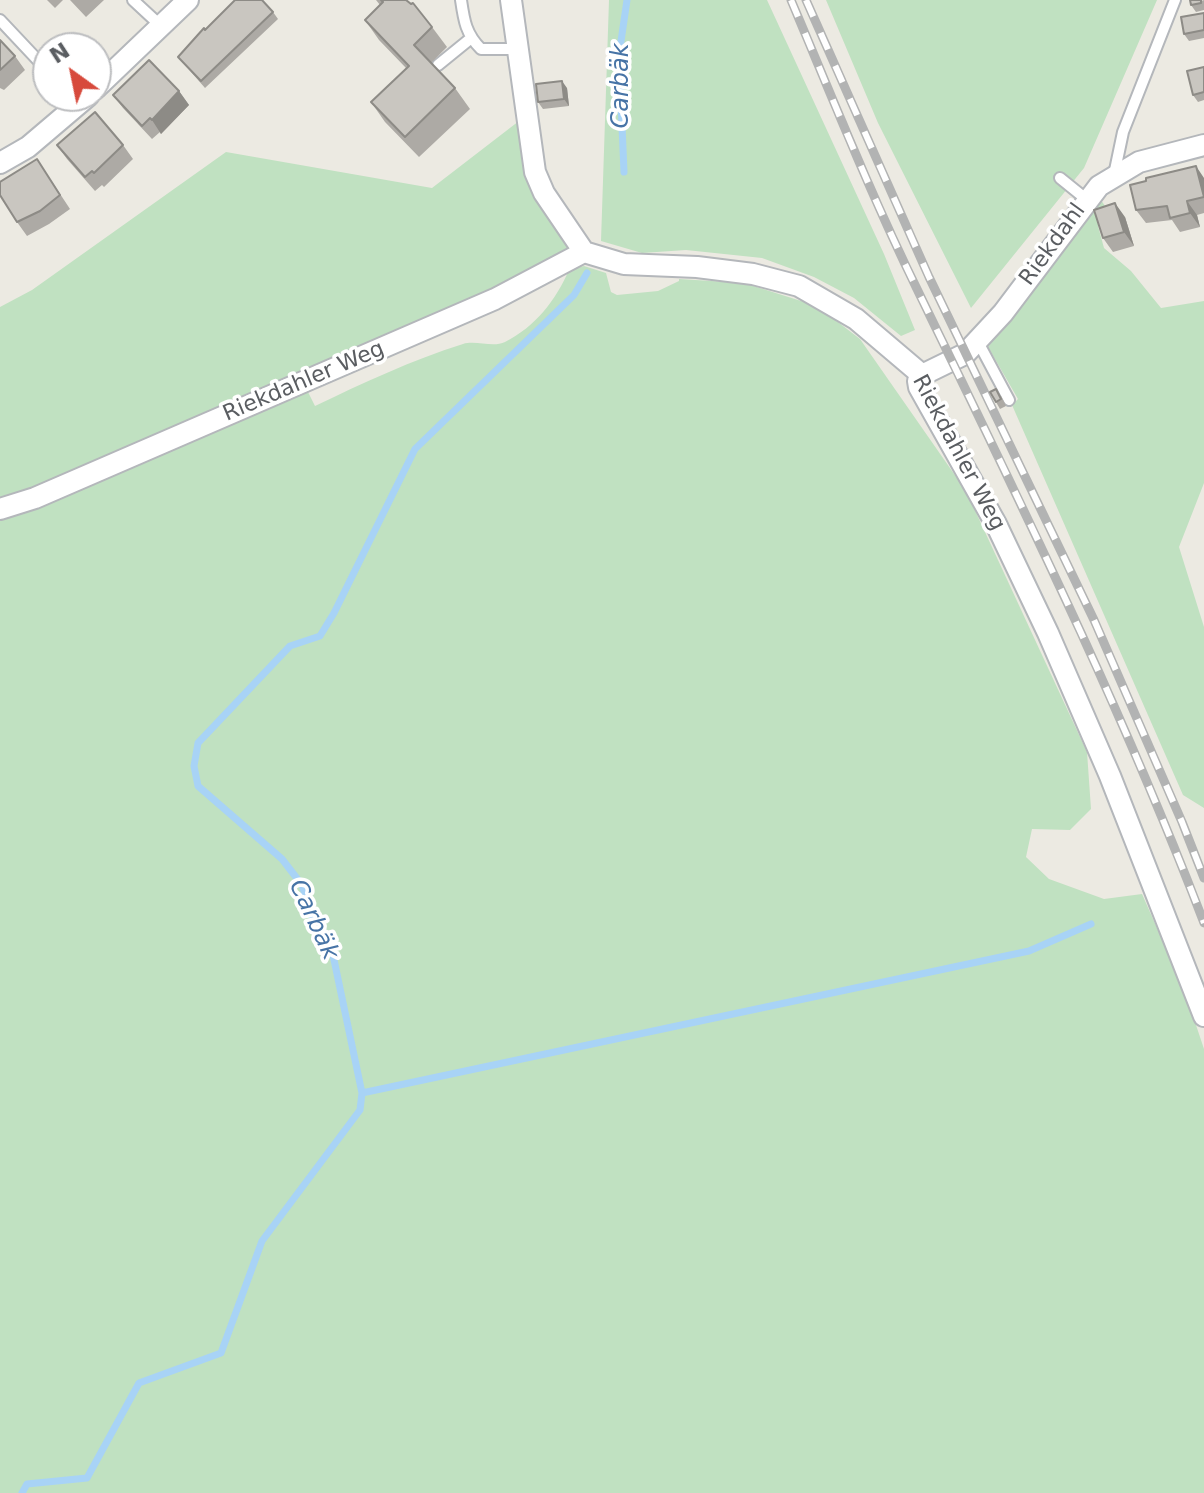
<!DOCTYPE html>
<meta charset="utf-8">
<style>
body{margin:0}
#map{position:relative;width:1204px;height:1493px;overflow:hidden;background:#eceae2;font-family:"DejaVu Sans",sans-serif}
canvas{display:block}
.north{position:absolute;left:32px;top:32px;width:80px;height:80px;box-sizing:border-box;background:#fff;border:2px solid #bdbec0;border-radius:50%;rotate:327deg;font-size:22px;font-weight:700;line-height:32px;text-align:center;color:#5a5d61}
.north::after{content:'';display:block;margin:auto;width:28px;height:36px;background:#d74a3c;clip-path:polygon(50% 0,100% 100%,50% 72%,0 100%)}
</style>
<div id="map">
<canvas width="1204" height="1493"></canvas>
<div class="north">N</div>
</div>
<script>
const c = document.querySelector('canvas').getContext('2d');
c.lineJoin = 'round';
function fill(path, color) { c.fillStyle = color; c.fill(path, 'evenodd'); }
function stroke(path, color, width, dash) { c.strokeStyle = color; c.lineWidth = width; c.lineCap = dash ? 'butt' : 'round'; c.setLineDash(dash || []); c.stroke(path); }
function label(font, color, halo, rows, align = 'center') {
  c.font = font + ' "DejaVu Sans",sans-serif'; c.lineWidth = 7; c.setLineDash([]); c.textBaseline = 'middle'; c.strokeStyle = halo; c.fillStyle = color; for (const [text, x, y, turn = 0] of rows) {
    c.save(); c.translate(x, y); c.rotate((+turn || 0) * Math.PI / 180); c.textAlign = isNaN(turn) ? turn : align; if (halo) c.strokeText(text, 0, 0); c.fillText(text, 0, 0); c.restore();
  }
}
fill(new Path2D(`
 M609,0H767L884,254L915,330L901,336L854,298L814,277L762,258L686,250L642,253L601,241Z
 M826,0H1157L1084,168L971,308L878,123Z
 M519,121L584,252L303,382L315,406C363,383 412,360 463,344C476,340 493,348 505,342C535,327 556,300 569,270L584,266L606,273L611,292L617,295L658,291L679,281V279L744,283L817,306L860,339L966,491L1087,752L1091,809L1070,830L1032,829L1026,857L1049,879L1104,899L1142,894L1184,989L1204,1049V1493H0V307L32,290L226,152L432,188Z
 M1101,200L1107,209L1098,226L1104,248L1131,271L1161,308L1204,301V483L1179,547L1204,627V808L1183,795L1012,405L1018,399L988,347L1085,215Z`), '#c0e1c1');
stroke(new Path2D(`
 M624,172L619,55L627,0
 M362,1093L1029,951L1091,924
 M22,1493L27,1484L87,1478L139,1383L221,1353L262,1241L360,1110L362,1093L333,955L316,930L302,885L282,859L198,786L194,766L198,743L290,646L320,636L334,613L415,449L574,295L587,273`), '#a8d3f6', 7);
const lane = new Path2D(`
 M133,0L161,26
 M461,0C464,21 466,34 481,49H519
 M0,20L48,71
 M438,65L470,39
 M1114,175L1123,132L1175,0
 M1060,178L1086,199
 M977,340L1009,400`);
const street = new Path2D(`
 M511,0L535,172L544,193L584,252
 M96,88L188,0
 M0,163L28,147L88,96
 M922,375L918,381L919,387L996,524L1048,633L1110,776L1204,1016
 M922,375L965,354L1003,313L1099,186L1139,162L1204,145
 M0,509L35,498L495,299L584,252L624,264L697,267L753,274L799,286L856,319L922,375`);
stroke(lane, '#b4b7bb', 14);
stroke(street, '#b4b7bb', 24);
stroke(lane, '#fff', 10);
stroke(street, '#fff', 20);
const rail = new Path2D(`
 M791,0C832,97 871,195 917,289C1018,498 1121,706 1204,923
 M806,0L929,277L1094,620L1182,822L1204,878`);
stroke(rail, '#b2b3b3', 9);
stroke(rail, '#fff', 6, [18]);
fill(new Path2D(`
 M47,0H63L55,8Z
 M70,0H104L86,17Z
 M376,0H406L432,27L447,47L431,63L455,88L470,109L419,157L385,122L371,102L406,68L379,40L365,20L380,5Z
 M1204,0V10L1196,12L1191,5Z
 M273,12L278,19L205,88L178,57L205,30Z
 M1204,13V38L1189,41L1184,34Z
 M0,40L15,56L25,70L4,90L0,88Z
 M1204,67V100L1198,102L1193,95Z
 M567,88L569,106L543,109L538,102Z
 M179,91L189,105L161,134L160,132L152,139L123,108L113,95Z
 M57,145H123L133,159L104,187L102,185L95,191L67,159Z
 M37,159L70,209L49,224L27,236L17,222Z
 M1204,178V213L1197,215L1200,227L1180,232L1172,220L1146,223L1136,210L1146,181Z
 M1125,217L1134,246L1113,252L1103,238Z
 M1001,396L1006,406L1000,409L996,402Z`), '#adaaa5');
fill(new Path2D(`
 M562,81L567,88L569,106L564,99Z
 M179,91L189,105L161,134L152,120Z
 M1196,166L1204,178V198V197Z
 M1187,201L1197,215L1200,227L1190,213Z
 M1115,203L1125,217L1134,246L1124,232Z`), '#8d8b86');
const building = new Path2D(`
 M235,0H262L273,12L201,81L178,57L204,28L205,30Z
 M381,0H406L411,4L413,3L432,27L414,45L455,88L405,137L371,102L409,66L365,20L383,2Z
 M1190,0H1201V3L1191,5Z
 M1204,13V30L1184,34L1181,17Z
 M0,40L15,56L0,70Z
 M149,60L179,91L152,120L150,118L142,126L113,95Z
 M1204,67V92L1193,95L1187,71Z
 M562,81L564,99L538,102L536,84Z
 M95,112L123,145L94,173L92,171L85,177L57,145Z
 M37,159L60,195L40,211L17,222L0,195V182Z
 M1196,166L1204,197L1187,201L1190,213L1170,218L1167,206L1136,210L1130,185L1146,181V178Z
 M1115,203L1124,232L1103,238L1094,210Z
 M996,389L1001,399L996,402L990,392Z`);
fill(building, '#c9c6c0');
stroke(building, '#8d8b86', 2);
label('22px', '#5a5d61', '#fff', [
 ["Riekdahl",1053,245,-54],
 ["Riekdahler Weg",304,382,-23],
 ["Riekdahler Weg",958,453,62]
]);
label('italic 24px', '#4774a6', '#fff', [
 ["Carbäk",622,86,-90],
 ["Carbäk",313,920,65]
]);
</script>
